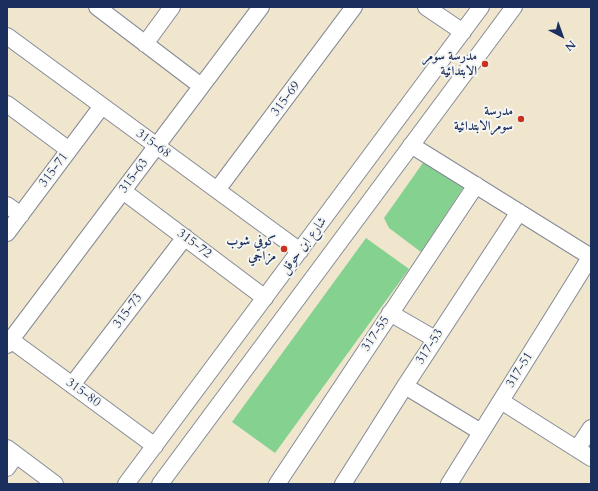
<!DOCTYPE html>
<meta charset="utf-8">
<style>
body{margin:0}
#map{position:relative;width:598px;height:491px;overflow:hidden;background:#efe6cd;font-family:Cardo,serif}
canvas{display:block}
.frame{position:absolute;inset:0;border:8px solid #1b2f5e;pointer-events:none}
.north{position:absolute;left:542px;top:16px;width:40px;height:40px;-webkit-text-stroke:3px #f6f6f2;paint-order:stroke;rotate:139deg;font-size:11px;font-weight:700;line-height:16px;text-align:center;color:#1b2f5e}
.north::after{content:'';display:block;margin:auto;width:14px;height:18px;background:#1b2f5e;clip-path:polygon(50% 0,100% 100%,50% 72%,0 100%)}
</style>
<div id="map">
<canvas width="598" height="491"></canvas>
<div class="frame"></div>
<div class="north">N</div>
</div>
<script>
const c = document.querySelector('canvas').getContext('2d');
c.lineJoin = 'round';
function fill(path, color) { c.fillStyle = color; c.fill(path, 'evenodd'); }
function stroke(path, color, width, dash) { c.strokeStyle = color; c.lineWidth = width; c.lineCap = dash ? 'butt' : 'round'; c.setLineDash(dash || []); c.stroke(path); }
function label(font, color, halo, rows, align = 'center') {
  c.font = font + ' Cardo,Amiri,serif'; c.lineWidth = 4; c.setLineDash([]); c.textBaseline = 'middle'; c.strokeStyle = halo; c.fillStyle = color; for (const [text, x, y, turn = 0] of rows) {
    c.save(); c.translate(x, y); c.rotate((+turn || 0) * Math.PI / 180); c.textAlign = isNaN(turn) ? turn : align; if (halo) c.strokeText(text, 0, 0); c.fillText(text, 0, 0); c.restore();
  }
}
fill(new Path2D(`
 M425,160L465,185L421,252L389,228L384,218Z
 M366,238L409,269L275,453L232,422Z`), '#85d18f');
const minor = new Path2D(`
 M97,7L201,86
 M426,7L463,32
 M7,36L300,251
 M145,44L172,7
 M7,104L69,150
 M411,145L591,257
 M217,190L354,7
 M123,191L265,298
 M7,205L21,215
 M7,233L102,106
 M390,313L435,339
 M11,340L155,446
 M7,345L261,7
 M72,385L185,237
 M405,386L481,432
 M501,401L591,458
 M7,448L55,484
 M577,449L591,428
 M7,468L16,455
 M126,484L481,7
 M160,484L514,7
 M277,484L476,185
 M343,484L405,386L519,212
 M449,484L591,256`);
stroke(minor, '#858a96', 18);
stroke(minor, '#fff', 16);
for (const [x, y, r, color] of [
 [485,64,4,"#c8321e"],
 [521,119,4,"#c8321e"],
 [284,249,4,"#c8321e"]
]) { const dot = new Path2D(); dot.arc(x, y, r, 0, 2 * Math.PI); c.fillStyle = color; c.fill(dot); stroke(dot, '#f6f6f2', 1.5); }
label('bold 13px', '#1b2f5e', '#f6f6f2', [
 ["مدرسة سومر",477,57],
 ["الابتدائية",477,72],
 ["مدرسة",513,112],
 ["سومرالابتدائية",513,127],
 ["كوفي شوب",276,242],
 ["مزاجي",276,257]
], 'right');
label('13px', '#1b2f5e', '#f6f6f2', [
 ["315-69",286,99,-53],
 ["315-68",153,144,36],
 ["315-71",54,170,-53],
 ["315-63",134,176,-53],
 ["315-72",194,244,37],
 ["شارع ابن حوقل",304,246,-53],
 ["315-73",128,311,-53],
 ["317-55",376,334,-56],
 ["317-53",430,347,-57],
 ["317-51",520,370,-58],
 ["315-80",83,393,36]
]);
</script>
